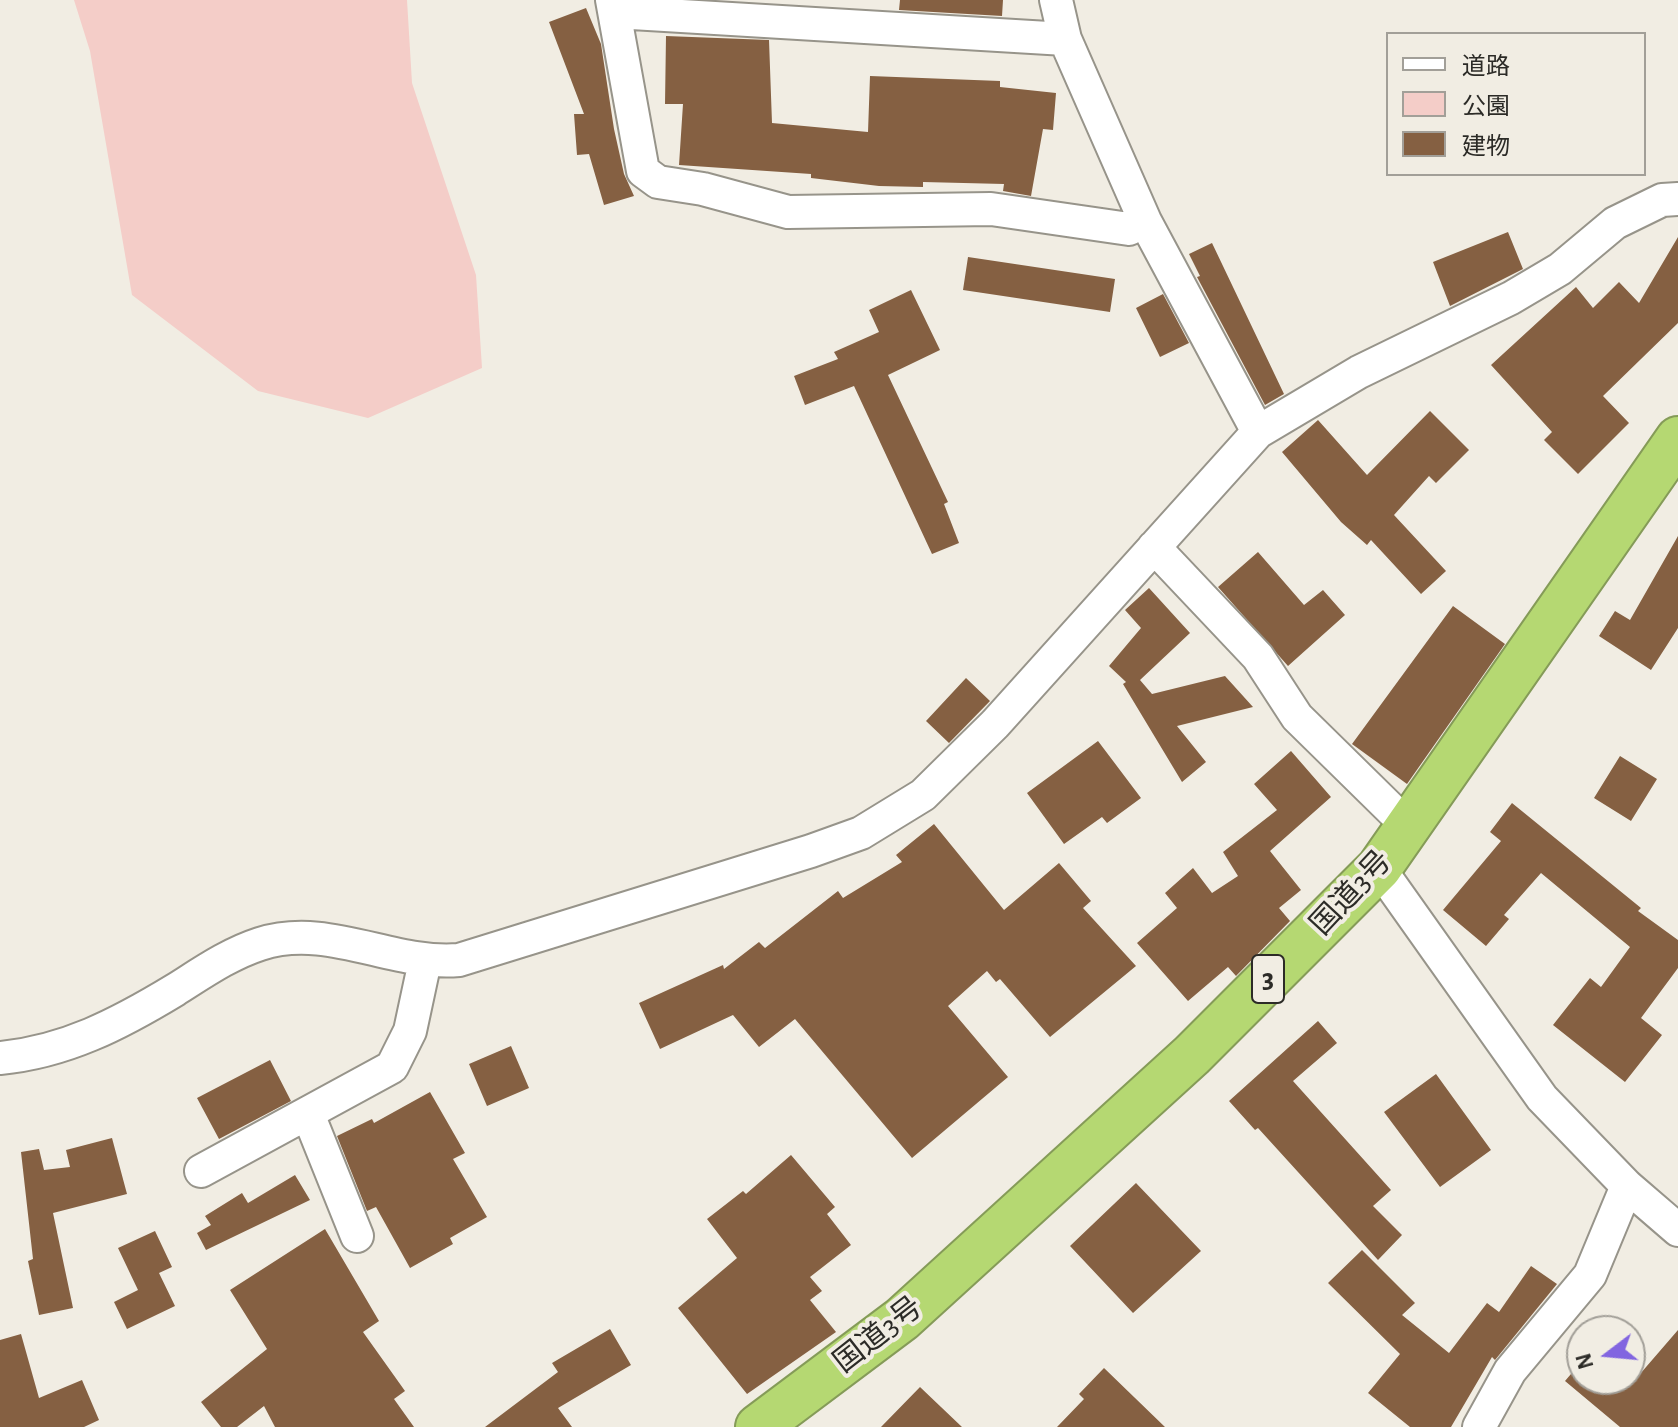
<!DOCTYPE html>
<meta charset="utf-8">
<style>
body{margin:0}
#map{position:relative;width:1678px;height:1427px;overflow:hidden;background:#f1ede3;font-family:"Alegreya Sans","Noto Sans JP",sans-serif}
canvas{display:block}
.legend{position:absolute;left:1386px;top:32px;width:260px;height:144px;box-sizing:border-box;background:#f1ede3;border:2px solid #a29f98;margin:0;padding:10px 14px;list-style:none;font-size:24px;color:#2c2b27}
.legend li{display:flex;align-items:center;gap:16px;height:40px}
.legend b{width:40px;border:2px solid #a29f98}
.north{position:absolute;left:1566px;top:1315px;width:80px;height:80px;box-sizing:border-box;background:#f1ede3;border:2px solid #a29f98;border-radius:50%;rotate:254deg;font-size:22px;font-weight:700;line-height:32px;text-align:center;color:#2c2b27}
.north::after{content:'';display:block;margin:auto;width:28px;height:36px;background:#8265e0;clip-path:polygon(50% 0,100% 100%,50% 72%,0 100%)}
</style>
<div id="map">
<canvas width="1678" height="1427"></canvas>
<ul class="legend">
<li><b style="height:10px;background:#fff"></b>道路</li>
<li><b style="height:22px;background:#f4cdc8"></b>公園</li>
<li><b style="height:22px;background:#856042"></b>建物</li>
</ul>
<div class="north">N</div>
</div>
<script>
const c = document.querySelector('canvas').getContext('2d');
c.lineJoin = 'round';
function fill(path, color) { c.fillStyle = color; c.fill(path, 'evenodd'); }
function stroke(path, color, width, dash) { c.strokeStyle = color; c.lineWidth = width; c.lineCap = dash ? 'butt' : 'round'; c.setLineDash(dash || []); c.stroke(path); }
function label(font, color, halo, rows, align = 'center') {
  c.font = font + ' "Alegreya Sans","Noto Sans JP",sans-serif'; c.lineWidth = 8; c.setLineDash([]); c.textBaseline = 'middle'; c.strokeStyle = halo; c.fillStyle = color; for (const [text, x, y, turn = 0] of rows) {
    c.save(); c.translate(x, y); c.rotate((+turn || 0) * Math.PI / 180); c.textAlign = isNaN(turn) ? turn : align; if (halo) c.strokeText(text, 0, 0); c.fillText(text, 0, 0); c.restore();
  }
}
fill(new Path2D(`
 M74,0H407L412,83L476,275L482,368L368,418L258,391L132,295L90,51Z`), '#f4cdc8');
fill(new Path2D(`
 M900,0H1003L1002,16L899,10Z
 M586,8L601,44L614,129L624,174L634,196L604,205L589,154L577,155L574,114H584L549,22Z
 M666,36L769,40L772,123L868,132L870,76L1000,81V87L1056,93L1053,130L1043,129L1031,196L1003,191L1004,184L923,182V187L879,186L811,178V174L679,165L683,104H665Z
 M1508,232L1523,269L1450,306L1433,262Z
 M1678,237V323L1603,396L1629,423L1578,474L1544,440L1552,432L1491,365L1576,287L1593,308L1619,282L1639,303Z
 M1212,243L1284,394L1265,405L1197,277L1200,276L1189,254Z
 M968,257L1115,279L1110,312L963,290Z
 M911,290L940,350L888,375L948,502L944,504L959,543L932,554L854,386L805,405L794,376L838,359L834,352L879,332L869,310Z
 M1163,294L1189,343L1160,357L1136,308Z
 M1430,411L1469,450L1436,483L1429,476L1394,515L1446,571L1421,594L1371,540L1367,545L1341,522L1282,452L1318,420L1367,475Z
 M1678,536V628L1651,670L1599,636L1615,611L1630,620Z
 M1258,552L1304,605L1323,590L1345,615L1288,666L1218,587Z
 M1149,588L1190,633L1140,680L1152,694L1225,676L1253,707L1177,726L1206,762L1182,782L1123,684L1126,682L1109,666L1141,628L1125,610Z
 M1453,606L1505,644L1407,784L1352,744Z
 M966,678L990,701L949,743L926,721Z
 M1098,741L1141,798L1107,823L1102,817L1064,844L1027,793Z
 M1291,751L1331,797L1270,851L1301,890L1279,908L1290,921L1236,976L1228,967L1188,1001L1137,943L1177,908L1165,893L1193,868L1212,893L1238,876L1223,852L1277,810L1254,784Z
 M1620,756L1657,779L1631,821L1594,798Z
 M1512,803L1641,908L1638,911L1678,940V968L1641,1018L1662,1035L1625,1082L1553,1025L1590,978L1601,987L1630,947L1541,873L1504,915L1509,919L1486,946L1443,910L1501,841L1490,832Z
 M934,824L1004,910L1059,863L1091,901L1083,908L1136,966L1050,1037L1000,979L996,982L987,971L948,1006L1008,1077L912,1158L795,1019L759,1047L733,1015L660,1049L639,1003L723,965L724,969L759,942L765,948L838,891L843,898L902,862L896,855Z
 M1318,1021L1337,1043L1293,1081L1391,1190L1373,1206L1402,1235L1378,1260L1258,1128L1255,1130L1229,1101Z
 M511,1046L529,1088L487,1106L469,1064Z
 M270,1060L291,1101L219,1139L197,1098Z
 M1436,1074L1491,1150L1440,1187L1384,1112Z
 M430,1092L465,1153L453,1159L487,1217L450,1238L453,1244L410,1268L376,1207L367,1211L337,1136L372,1119L374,1123Z
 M112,1138L127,1194L53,1213L73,1308L39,1315L28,1261L33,1259L21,1152L39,1149L44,1170L70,1167L66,1150Z
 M791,1155L835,1207L827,1214L851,1245L810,1277L822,1291L810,1300L836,1332L747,1394L678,1308L737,1258L707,1219L743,1191L746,1194Z
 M295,1175L310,1200L206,1250L197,1233L211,1225L205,1216L242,1193L248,1203Z
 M1136,1183L1201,1251L1133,1313L1070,1246Z
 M325,1229L379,1321L363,1332L405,1391L394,1399L414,1427H275L264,1406L237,1427H221L201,1402L267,1349L230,1290Z
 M155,1231L172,1267L159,1273L175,1306L127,1329L114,1302L138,1290L118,1248Z
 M1362,1250L1415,1303L1402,1315L1449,1353L1487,1303L1499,1312L1531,1266L1557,1284L1495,1360L1492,1357L1451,1427H1410L1368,1393L1400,1354L1328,1283Z
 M610,1329L631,1365L558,1408L572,1427H485L558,1372L552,1363Z
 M1678,1330V1427H1620L1565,1381L1582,1361V1379H1630V1366L1640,1374Z
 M21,1334L39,1398L82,1380L99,1420L84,1427H0V1340Z
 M1104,1368L1165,1427H1057L1084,1399L1079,1394Z
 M920,1387L962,1427H881Z`), '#856042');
const minor = new Path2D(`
 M612,0L643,171L658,182L703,189L788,212L991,209L1129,229L1145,221L1065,39L1056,0
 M615,12L1065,39
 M1145,221L1258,432
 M1154,547L1258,657L1297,717L1409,827
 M1379,868L1542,1098L1627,1186L1678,1230
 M0,1058C65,1052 119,1024 175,990C202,973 229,954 260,944C328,922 393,966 459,960L811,851L861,833L923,795L995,724L1258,432L1359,372L1511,298L1560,269L1615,223L1662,200L1678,199
 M308,1114L357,1236
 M201,1171L392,1067L410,1031L425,961
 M1479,1427L1510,1371L1590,1275L1627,1186`);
const highway = new Path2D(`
 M758,1427L902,1319L1192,1055L1379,868L1678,439`);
stroke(minor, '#97948a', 36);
stroke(highway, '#859b58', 48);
stroke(minor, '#fff', 32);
stroke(highway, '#b5d872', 44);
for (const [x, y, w] of [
 [1268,979,32]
]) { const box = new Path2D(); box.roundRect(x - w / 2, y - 24, w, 48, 6); c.fillStyle = '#f1ede3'; c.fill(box); stroke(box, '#2c2b27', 2); }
label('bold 28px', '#2c2b27', null, [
 ["3",1268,979]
]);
label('30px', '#2c2b27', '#f1ede3', [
 ["国道3号",1351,893,-47],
 ["国道3号",878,1335,-38]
]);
</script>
